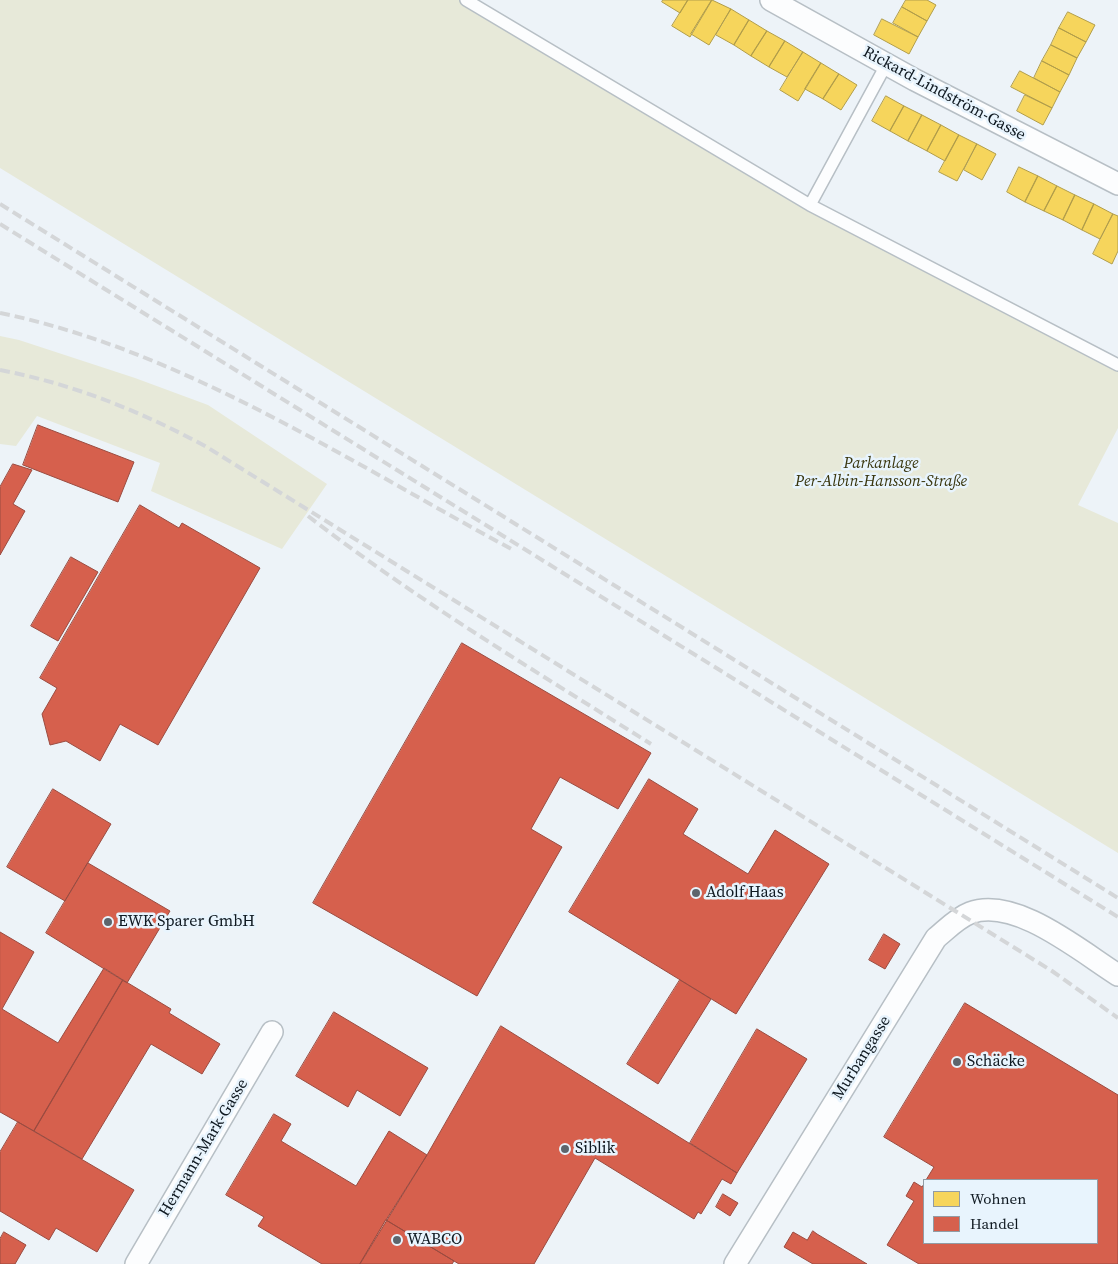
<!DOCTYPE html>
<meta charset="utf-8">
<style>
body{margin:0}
#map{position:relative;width:1118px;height:1264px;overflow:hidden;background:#edf3f8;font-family:"Source Serif 4",serif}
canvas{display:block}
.legend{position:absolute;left:923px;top:1179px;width:175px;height:65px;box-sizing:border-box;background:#e8f4fd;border:1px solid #919ca5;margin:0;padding:6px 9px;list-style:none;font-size:15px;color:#0f1921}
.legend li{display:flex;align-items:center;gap:10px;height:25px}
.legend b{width:25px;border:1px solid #919ca5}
</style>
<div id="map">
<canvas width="1118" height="1264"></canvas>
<ul class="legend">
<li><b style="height:14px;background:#f6d55c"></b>Wohnen</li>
<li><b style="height:14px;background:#d6604d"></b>Handel</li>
</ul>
</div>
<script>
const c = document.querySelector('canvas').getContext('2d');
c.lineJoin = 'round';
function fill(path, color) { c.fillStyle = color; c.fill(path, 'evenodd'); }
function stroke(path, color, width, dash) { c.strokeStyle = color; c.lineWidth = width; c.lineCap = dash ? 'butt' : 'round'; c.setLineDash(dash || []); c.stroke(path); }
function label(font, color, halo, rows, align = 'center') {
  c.font = font + ' "Source Serif 4",serif'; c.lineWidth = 5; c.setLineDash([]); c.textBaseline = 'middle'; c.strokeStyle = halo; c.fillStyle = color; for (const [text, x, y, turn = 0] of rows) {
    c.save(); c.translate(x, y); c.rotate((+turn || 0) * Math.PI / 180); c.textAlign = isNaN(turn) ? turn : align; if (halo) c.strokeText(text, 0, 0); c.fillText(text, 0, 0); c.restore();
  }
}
fill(new Path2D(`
 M0,0H459L799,205L1118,371V428L1078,505L1118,523V853L0,168Z
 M0,336L19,340L135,378L208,405L327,484L282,549L151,491L160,463L37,416L16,446L0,444Z`), '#e7e9d9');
const homes = new Path2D(`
 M663,0H688L680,13L662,2Z
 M688,0H712L690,37L672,26Z
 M712,0L731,9L709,45L691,34Z
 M906,0H927L936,5L927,21L902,7Z
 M902,7L927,21L918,37L893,23Z
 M731,9L749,20L734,45L716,35Z
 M1068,12L1095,25L1086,42L1059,28Z
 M882,19L918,37L909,54L874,35Z
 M749,20L767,31L751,56L734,45Z
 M1059,28L1086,42L1077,58L1051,45Z
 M767,31L785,41L769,67L751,56Z
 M785,41L803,52L787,77L769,67Z
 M1051,45L1077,58L1069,75L1042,61Z
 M803,52L821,63L798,101L780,90Z
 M1042,61L1069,75L1060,92L1034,78Z
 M821,63L839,74L823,99L805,89Z
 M1020,71L1060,92L1052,108L1011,87Z
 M839,74L857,85L841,110L823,99Z
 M1025,95L1052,108L1043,125L1017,111Z
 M886,96L904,106L890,131L872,121Z
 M904,106L922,115L908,141L890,131Z
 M922,115L941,125L927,151L908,141Z
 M941,125L959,135L945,161L927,151Z
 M959,135L977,144L957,181L939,172Z
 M977,144L996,154L982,180L964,170Z
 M1019,167L1038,176L1025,202L1007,192Z
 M1038,176L1057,186L1044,211L1025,202Z
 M1057,186L1075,195L1063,220L1044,211Z
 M1075,195L1094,204L1082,230L1063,220Z
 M1094,204L1113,214L1100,239L1082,230Z
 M1113,214L1118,216V251L1112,264L1093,254Z`);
fill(homes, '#f6d55c');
stroke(homes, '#b19d4a', 1);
const shops = new Path2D(`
 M38,425L134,462L118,502L23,465Z
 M13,464L32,470L13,504L25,511L0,555V487Z
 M140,505L179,528L182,523L260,568L158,745L120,724L100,761L66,741L50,745L42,714L57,688L40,678Z
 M71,557L98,572L58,641L31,626Z
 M462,643L651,753L618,809L560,777L531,829L562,847L477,996L313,903Z
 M649,779L698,809L683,834L748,874L775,830L829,864L736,1014L569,912Z
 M53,789L111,824L65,901L7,867Z
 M88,863L170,911L127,983L46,933Z
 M0,932L34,952L2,1009L58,1043L104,968L123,980L34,1131L0,1112Z
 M884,934L900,944L885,969L869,960Z
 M123,980L171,1009L169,1013L220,1044L202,1074L151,1044L82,1159L34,1131Z
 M680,980L711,999L658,1084L627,1064Z
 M965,1003L1118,1095V1264H919L887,1245L914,1201L906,1196L914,1182L922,1187L924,1184V1243H1097V1180H926L934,1167L884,1137Z
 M334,1012L428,1068L400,1116L357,1090L348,1107L296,1076Z
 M501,1026L737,1173L731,1184L722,1179L701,1214L698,1212L694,1219L595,1158L534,1264H459L386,1220L427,1155Z
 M757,1029L807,1059L737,1173L690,1143Z
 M274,1114L291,1124L281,1141L356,1186L389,1131L427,1155L360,1264H322L258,1226L264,1217L226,1195Z
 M18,1122L134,1190L97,1252L56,1228L49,1240L0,1211V1152Z
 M723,1194L738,1203L730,1216L716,1207Z
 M386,1220L454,1261L452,1264H360Z
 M813,1231L817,1234L867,1264H813L784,1247L793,1232L807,1240Z
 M4,1232L26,1245L15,1264H0V1239Z`);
fill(shops, '#d6604d');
stroke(shops, '#9a4b40', 1);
const lane = new Path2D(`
 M466,0L810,205L1118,365
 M810,205L886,65`);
const street = new Path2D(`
 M771,0L915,80L1118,184
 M136,1264L272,1032
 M735,1264L936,938C946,930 957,918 970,913C1015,896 1080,951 1118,975`);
stroke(lane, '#b7bfc5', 14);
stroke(street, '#b7bfc5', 24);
stroke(lane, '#fcfdfe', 11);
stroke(street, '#fcfdfe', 21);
stroke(new Path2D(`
 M0,204L1118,898
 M0,224L1118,917
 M0,313C182,350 353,464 515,551
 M0,370C73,384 140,411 205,446L1052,971L1118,1018
 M308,516C417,600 535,671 651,744`), '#d4d6d8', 4, [10, 5]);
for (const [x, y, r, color] of [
 [696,893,5,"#5d656c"],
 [108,922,5,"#5d656c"],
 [957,1062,5,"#5d656c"],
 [565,1149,5,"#5d656c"],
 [397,1240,5,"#5d656c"]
]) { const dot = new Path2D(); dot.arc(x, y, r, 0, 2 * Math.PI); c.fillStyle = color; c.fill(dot); stroke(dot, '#e8f4fd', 2); }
label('16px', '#0f1921', '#e8f4fd', [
 ["Rickard-Lindström-Gasse",944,94,28],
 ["Murbangasse",862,1058,-58],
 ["Hermann-Mark-Gasse",204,1148,-59]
]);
label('italic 16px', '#39360e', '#e8f4fd', [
 ["Parkanlage",881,464],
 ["Per-Albin-Hansson-Straße",881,482]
]);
label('16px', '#0f1921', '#e8f4fd', [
 ["Adolf Haas",706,893],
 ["EWK Sparer GmbH",118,922],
 ["Schäcke",967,1062],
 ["Siblik",575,1149],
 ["WABCO",407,1240]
], 'left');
</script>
